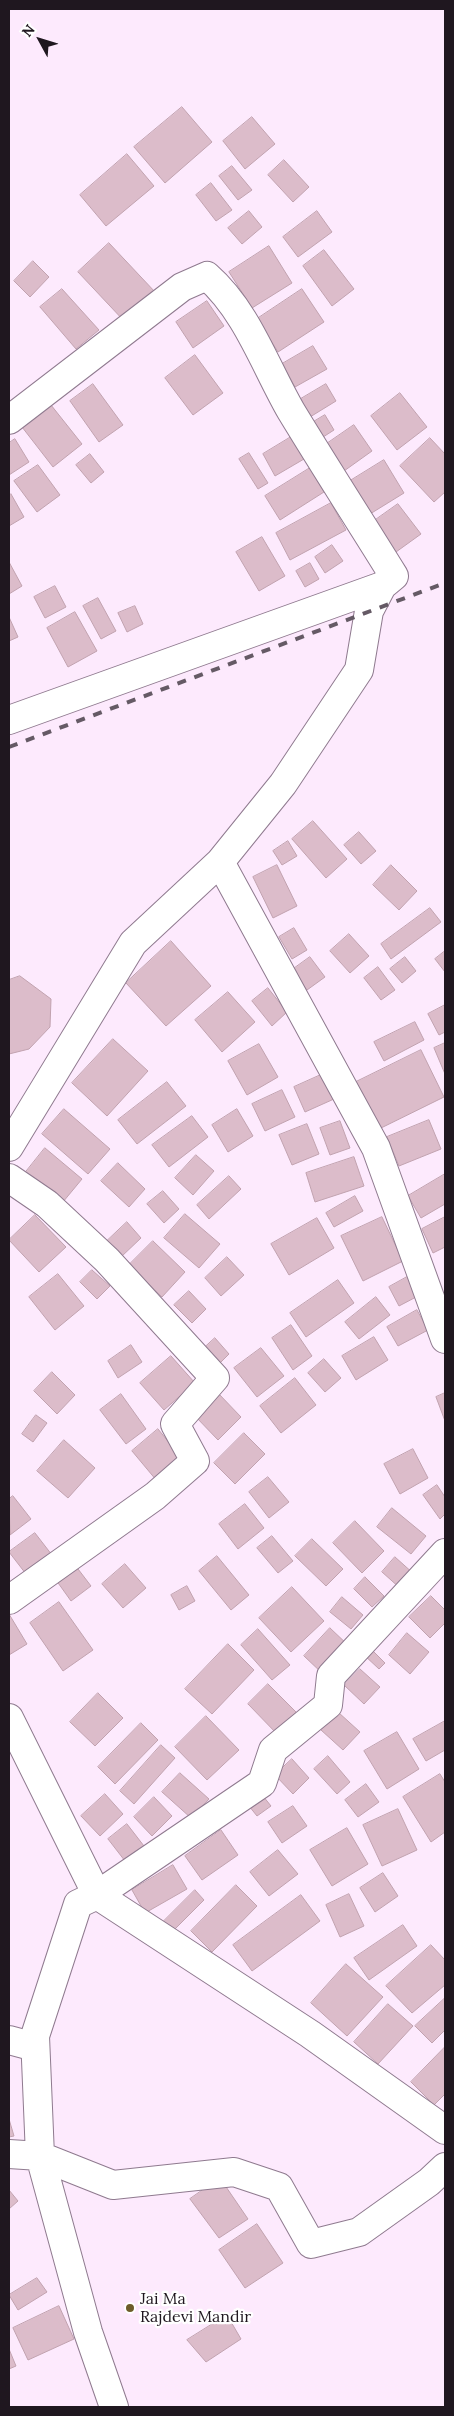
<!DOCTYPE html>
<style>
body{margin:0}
#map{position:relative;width:454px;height:2416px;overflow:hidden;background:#fdeafd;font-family:Lora,serif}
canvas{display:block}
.frame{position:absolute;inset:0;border:10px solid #1f171f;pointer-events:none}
.north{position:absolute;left:15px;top:15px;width:50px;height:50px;-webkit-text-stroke:4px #fff;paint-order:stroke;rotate:309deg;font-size:14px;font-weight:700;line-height:20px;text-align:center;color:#1f171f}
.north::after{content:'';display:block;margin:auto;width:18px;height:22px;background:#1f171f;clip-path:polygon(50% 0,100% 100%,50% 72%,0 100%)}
</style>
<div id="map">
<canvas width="454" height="2416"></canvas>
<div class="frame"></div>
<div class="north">N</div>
</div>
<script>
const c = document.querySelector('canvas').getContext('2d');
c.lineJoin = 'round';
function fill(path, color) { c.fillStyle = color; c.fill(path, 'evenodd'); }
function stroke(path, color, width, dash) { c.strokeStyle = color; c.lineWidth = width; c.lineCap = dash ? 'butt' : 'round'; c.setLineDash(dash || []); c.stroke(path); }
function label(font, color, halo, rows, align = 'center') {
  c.font = font + ' Lora,serif'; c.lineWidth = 4.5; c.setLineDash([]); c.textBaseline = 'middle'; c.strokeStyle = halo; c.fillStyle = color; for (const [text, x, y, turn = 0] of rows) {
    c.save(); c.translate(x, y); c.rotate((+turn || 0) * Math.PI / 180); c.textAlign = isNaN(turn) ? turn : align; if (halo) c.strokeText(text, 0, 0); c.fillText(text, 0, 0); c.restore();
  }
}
const building = new Path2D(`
 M182,107L212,142L165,183L134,147Z
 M252,117L275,144L245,169L223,141Z
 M127,154L154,186L106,226L80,195Z
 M284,160L309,187L293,202L268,175Z
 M232,166L252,190L238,200L219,176Z
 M211,183L232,210L216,221L196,195Z
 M249,211L262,227L242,244L228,228Z
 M317,211L332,232L298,257L283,237Z
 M109,243L156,293L125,322L78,272Z
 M269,246L292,283L252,308L229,272Z
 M324,250L354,289L332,306L303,266Z
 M33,261L49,277L30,297L14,281Z
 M62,289L99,330L76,349L40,307Z
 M302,289L324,322L278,352L257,319Z
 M207,301L224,326L193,348L176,322Z
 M313,346L327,369L295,387L282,364Z
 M195,355L223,393L193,415L165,378Z
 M93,384L123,425L99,442L70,401Z
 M326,384L336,401L310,417L299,400Z
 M400,393L427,427L397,450L371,416Z
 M51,405L82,444L53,467L22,427Z
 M325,415L334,430L320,439L310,424Z
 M354,425L372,451L344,471L325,445Z
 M291,437L304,459L275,476L263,454Z
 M430,438L445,454V492L434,502L400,466Z
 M15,439L29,462L9,475V443Z
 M249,453L268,483L258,489L239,459Z
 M90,454L104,472L91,483L76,465Z
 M384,460L404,493L370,514L350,481Z
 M38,465L60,495L37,512L14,481Z
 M310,468L324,492L280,520L265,496Z
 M11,494L24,517L9,526V496Z
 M331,503L346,530L290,560L276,533Z
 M398,504L421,534L396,552L374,521Z
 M262,537L285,576L259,591L236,552Z
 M332,545L343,561L325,573L315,557Z
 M9,562L22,586L9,594Z
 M310,563L319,579L305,587L296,571Z
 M55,586L66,607L45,618L34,597Z
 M98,598L116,631L101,639L83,606Z
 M135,606L143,624L127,632L118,613Z
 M75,612L97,651L68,667L47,628Z
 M9,617L18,637L9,641Z
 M313,821L347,859L326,878L292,839Z
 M359,832L376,851L361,864L344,845Z
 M288,841L297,856L282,865L273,851Z
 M277,865L297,906L273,918L253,877Z
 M391,865L417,891L399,910L373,885Z
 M430,908L441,922L391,959L381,944Z
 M294,928L307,950L292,959L279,937Z
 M349,934L369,956L350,973L330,951Z
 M171,941L211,986L166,1026L126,983Z
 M445,951V972L435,959Z
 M310,957L325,977L307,990L292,970Z
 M405,957L416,971L402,983L390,969Z
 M378,967L395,990L381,1000L364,978Z
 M20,976L51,999L50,1027L29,1049L9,1054V980Z
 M268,988L287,1012L272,1026L252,1001Z
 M228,992L255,1022L222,1052L195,1020Z
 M445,1005V1032L439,1035L428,1014Z
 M415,1022L424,1040L384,1061L374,1042Z
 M113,1039L148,1071L107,1116L72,1083Z
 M445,1043V1074L434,1048Z
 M259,1044L278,1077L247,1095L228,1061Z
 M421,1050L444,1097L379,1129L356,1082Z
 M323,1074L334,1099L305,1112L294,1087Z
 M167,1082L186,1106L137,1144L118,1120Z
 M282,1090L295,1117L265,1131L252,1104Z
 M64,1109L110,1149L88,1174L42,1134Z
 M237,1109L253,1136L228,1152L212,1125Z
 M192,1116L208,1137L169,1167L152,1145Z
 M429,1120L441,1149L399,1166L387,1137Z
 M340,1121L350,1148L330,1155L320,1128Z
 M307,1124L319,1154L292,1165L279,1135Z
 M45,1148L82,1179L58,1208L21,1178Z
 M196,1155L214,1171L193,1195L175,1178Z
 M354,1157L364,1186L315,1202L306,1173Z
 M118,1163L145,1189L129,1207L101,1181Z
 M445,1174V1204L421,1218L408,1196Z
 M229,1176L241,1189L209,1219L197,1205Z
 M163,1191L179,1209L164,1223L147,1204Z
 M355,1196L363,1211L334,1227L326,1213Z
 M185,1214L220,1244L199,1268L164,1238Z
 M35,1215L66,1247L39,1272L9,1240Z
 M382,1217L403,1261L363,1281L341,1236Z
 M445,1217V1247L433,1253L422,1229Z
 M317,1218L334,1248L289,1275L271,1244Z
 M127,1222L141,1238L121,1257L107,1241Z
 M153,1241L185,1272L162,1297L129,1265Z
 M227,1257L244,1275L221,1296L205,1278Z
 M92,1270L110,1286L97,1299L80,1282Z
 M58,1274L84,1306L55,1330L29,1297Z
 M407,1277L418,1296L399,1306L389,1287Z
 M338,1280L354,1303L306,1337L290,1313Z
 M189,1291L206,1309L192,1323L174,1305Z
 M376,1297L390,1315L359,1339L345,1322Z
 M417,1310L428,1330L398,1346L387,1327Z
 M291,1325L312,1356L293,1370L272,1338Z
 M374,1337L388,1360L356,1380L342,1356Z
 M215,1338L229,1354L217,1366L202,1350Z
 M131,1345L142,1362L118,1378L108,1361Z
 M261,1348L284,1376L257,1397L234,1368Z
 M171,1356L195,1383L164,1410L140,1383Z
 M324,1359L341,1378L325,1392L308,1373Z
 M52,1372L75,1395L57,1414L34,1391Z
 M295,1378L316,1405L281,1433L260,1406Z
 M218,1393L241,1417L218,1440L195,1416Z
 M445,1393V1421L436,1397Z
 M121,1394L146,1429L126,1444L100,1410Z
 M36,1415L47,1423L33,1442L22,1434Z
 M158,1429L183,1460L157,1481L132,1451Z
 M244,1433L265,1454L235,1484L214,1463Z
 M64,1440L95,1468L68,1498L37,1471Z
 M413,1449L428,1478L400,1494L384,1464Z
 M268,1477L289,1502L269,1518L249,1492Z
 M437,1485L445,1497V1514L440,1519L423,1495Z
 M13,1496L31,1519L10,1535L9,1499Z
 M245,1504L264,1528L238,1549L219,1524Z
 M392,1508L426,1536L411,1554L377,1527Z
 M355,1521L384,1551L362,1573L333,1543Z
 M35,1533L52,1555L26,1574L9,1552Z
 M272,1536L293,1561L278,1573L257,1548Z
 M312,1539L343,1569L326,1586L295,1556Z
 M217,1556L249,1595L231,1610L199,1571Z
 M395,1557L414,1574L401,1589L382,1572Z
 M125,1564L146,1588L123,1608L102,1584Z
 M75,1565L91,1586L71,1601L56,1580Z
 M365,1577L384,1596L372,1607L354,1589Z
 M187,1586L195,1601L179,1610L171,1595Z
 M292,1587L324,1621L291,1652L259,1618Z
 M431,1596L445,1610V1623L430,1638L409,1617Z
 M342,1597L363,1615L351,1629L330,1612Z
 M59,1602L93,1650L63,1671L30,1623Z
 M9,1614L27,1644L9,1655Z
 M330,1628L349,1646L323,1674L304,1656Z
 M258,1629L290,1665L272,1680L241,1645Z
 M407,1633L429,1652L410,1674L389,1655Z
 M228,1644L254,1670L212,1714L185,1689Z
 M370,1648L385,1663L379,1669L363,1654Z
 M360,1669L380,1687L364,1704L344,1685Z
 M268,1684L299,1715L279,1736L248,1704Z
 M98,1693L123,1718L95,1746L70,1722Z
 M338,1712L360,1732L343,1750L321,1730Z
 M206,1716L239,1750L207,1780L175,1747Z
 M445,1721V1750L426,1761L413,1739Z
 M141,1723L158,1740L115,1784L98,1767Z
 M397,1732L419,1769L387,1789L364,1751Z
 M161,1745L175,1758L134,1804L120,1791Z
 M328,1756L350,1782L337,1794L314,1769Z
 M292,1759L309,1778L293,1794L275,1775Z
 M180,1773L209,1799L191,1818L162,1792Z
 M440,1774L445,1782V1832L431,1842L403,1797Z
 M366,1784L379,1802L358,1817L345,1800Z
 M105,1794L123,1814L100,1836L81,1816Z
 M263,1796L271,1806L257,1816L249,1806Z
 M154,1797L172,1816L152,1836L134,1817Z
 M293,1806L307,1826L282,1843L268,1822Z
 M398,1809L417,1850L382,1866L363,1825Z
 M127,1824L144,1846L125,1861L108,1839Z
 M347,1828L368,1864L332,1886L310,1850Z
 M221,1830L238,1855L202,1880L185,1856Z
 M278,1850L298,1874L269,1896L250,1872Z
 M173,1865L187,1889L145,1913L132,1890Z
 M383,1873L398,1896L375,1912L360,1888Z
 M236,1885L257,1906L212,1952L191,1931Z
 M195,1890L204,1900L171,1933L162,1923Z
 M349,1894L364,1926L340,1937L326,1905Z
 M301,1895L320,1921L252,1971L233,1945Z
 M403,1925L417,1946L369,1980L354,1958Z
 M431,1945L445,1960V1985L412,2013L386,1986Z
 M346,1964L383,1997L347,2036L311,2003Z
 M445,1998V2030L432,2043L415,2026Z
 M388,2004L413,2026L378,2064L354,2042Z
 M445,2047V2094L434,2105L411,2082Z
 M9,2119L14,2136L9,2137Z
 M220,2178L248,2219L219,2238L190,2199Z
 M9,2190L18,2201L9,2209Z
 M257,2224L283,2263L245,2288L219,2250Z
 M37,2278L47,2292L18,2310L9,2295Z
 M59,2306L74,2339L28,2360L13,2328Z
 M227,2315L241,2339L206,2362L187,2340Z
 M9,2349L16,2366L9,2369Z`);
fill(building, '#dcbcca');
stroke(building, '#c1a2af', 1);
const pedestrian = new Path2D(`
 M9,2040L35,2047`);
const minor = new Path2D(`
 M9,420L182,287L207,276C247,311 265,366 291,411C325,467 360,521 394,576L382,586L9,720
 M220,862L376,1148L445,1339
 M9,1147L133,943L220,862L283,784L359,670L369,611L382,586
 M9,1178L47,1204L107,1260L215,1378L175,1424L195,1461L155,1496L9,1600
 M445,1553L331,1676L328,1705L273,1750L262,1783L97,1895L78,1904L35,2036L40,2156L113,2185L234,2172L279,2187L311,2244L359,2232L429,2182L445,2167
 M9,1718L97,1895L310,2034L445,2130
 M9,2154L40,2156L88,2332L114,2407`);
stroke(pedestrian, '#8f7a8f', 30);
stroke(minor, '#8f7a8f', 30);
stroke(pedestrian, '#fff', 28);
stroke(minor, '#fff', 28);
stroke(new Path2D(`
 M9,747L445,583`), '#655a65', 4, [9, 9]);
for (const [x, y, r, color] of [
 [130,2308,5,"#6d5c2a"]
]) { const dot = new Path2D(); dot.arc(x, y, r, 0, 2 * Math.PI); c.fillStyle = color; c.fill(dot); stroke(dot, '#fff', 2); }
label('16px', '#1f171f', '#fff', [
 ["Jai Ma",140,2299],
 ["Rajdevi Mandir",140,2317]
], 'left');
</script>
